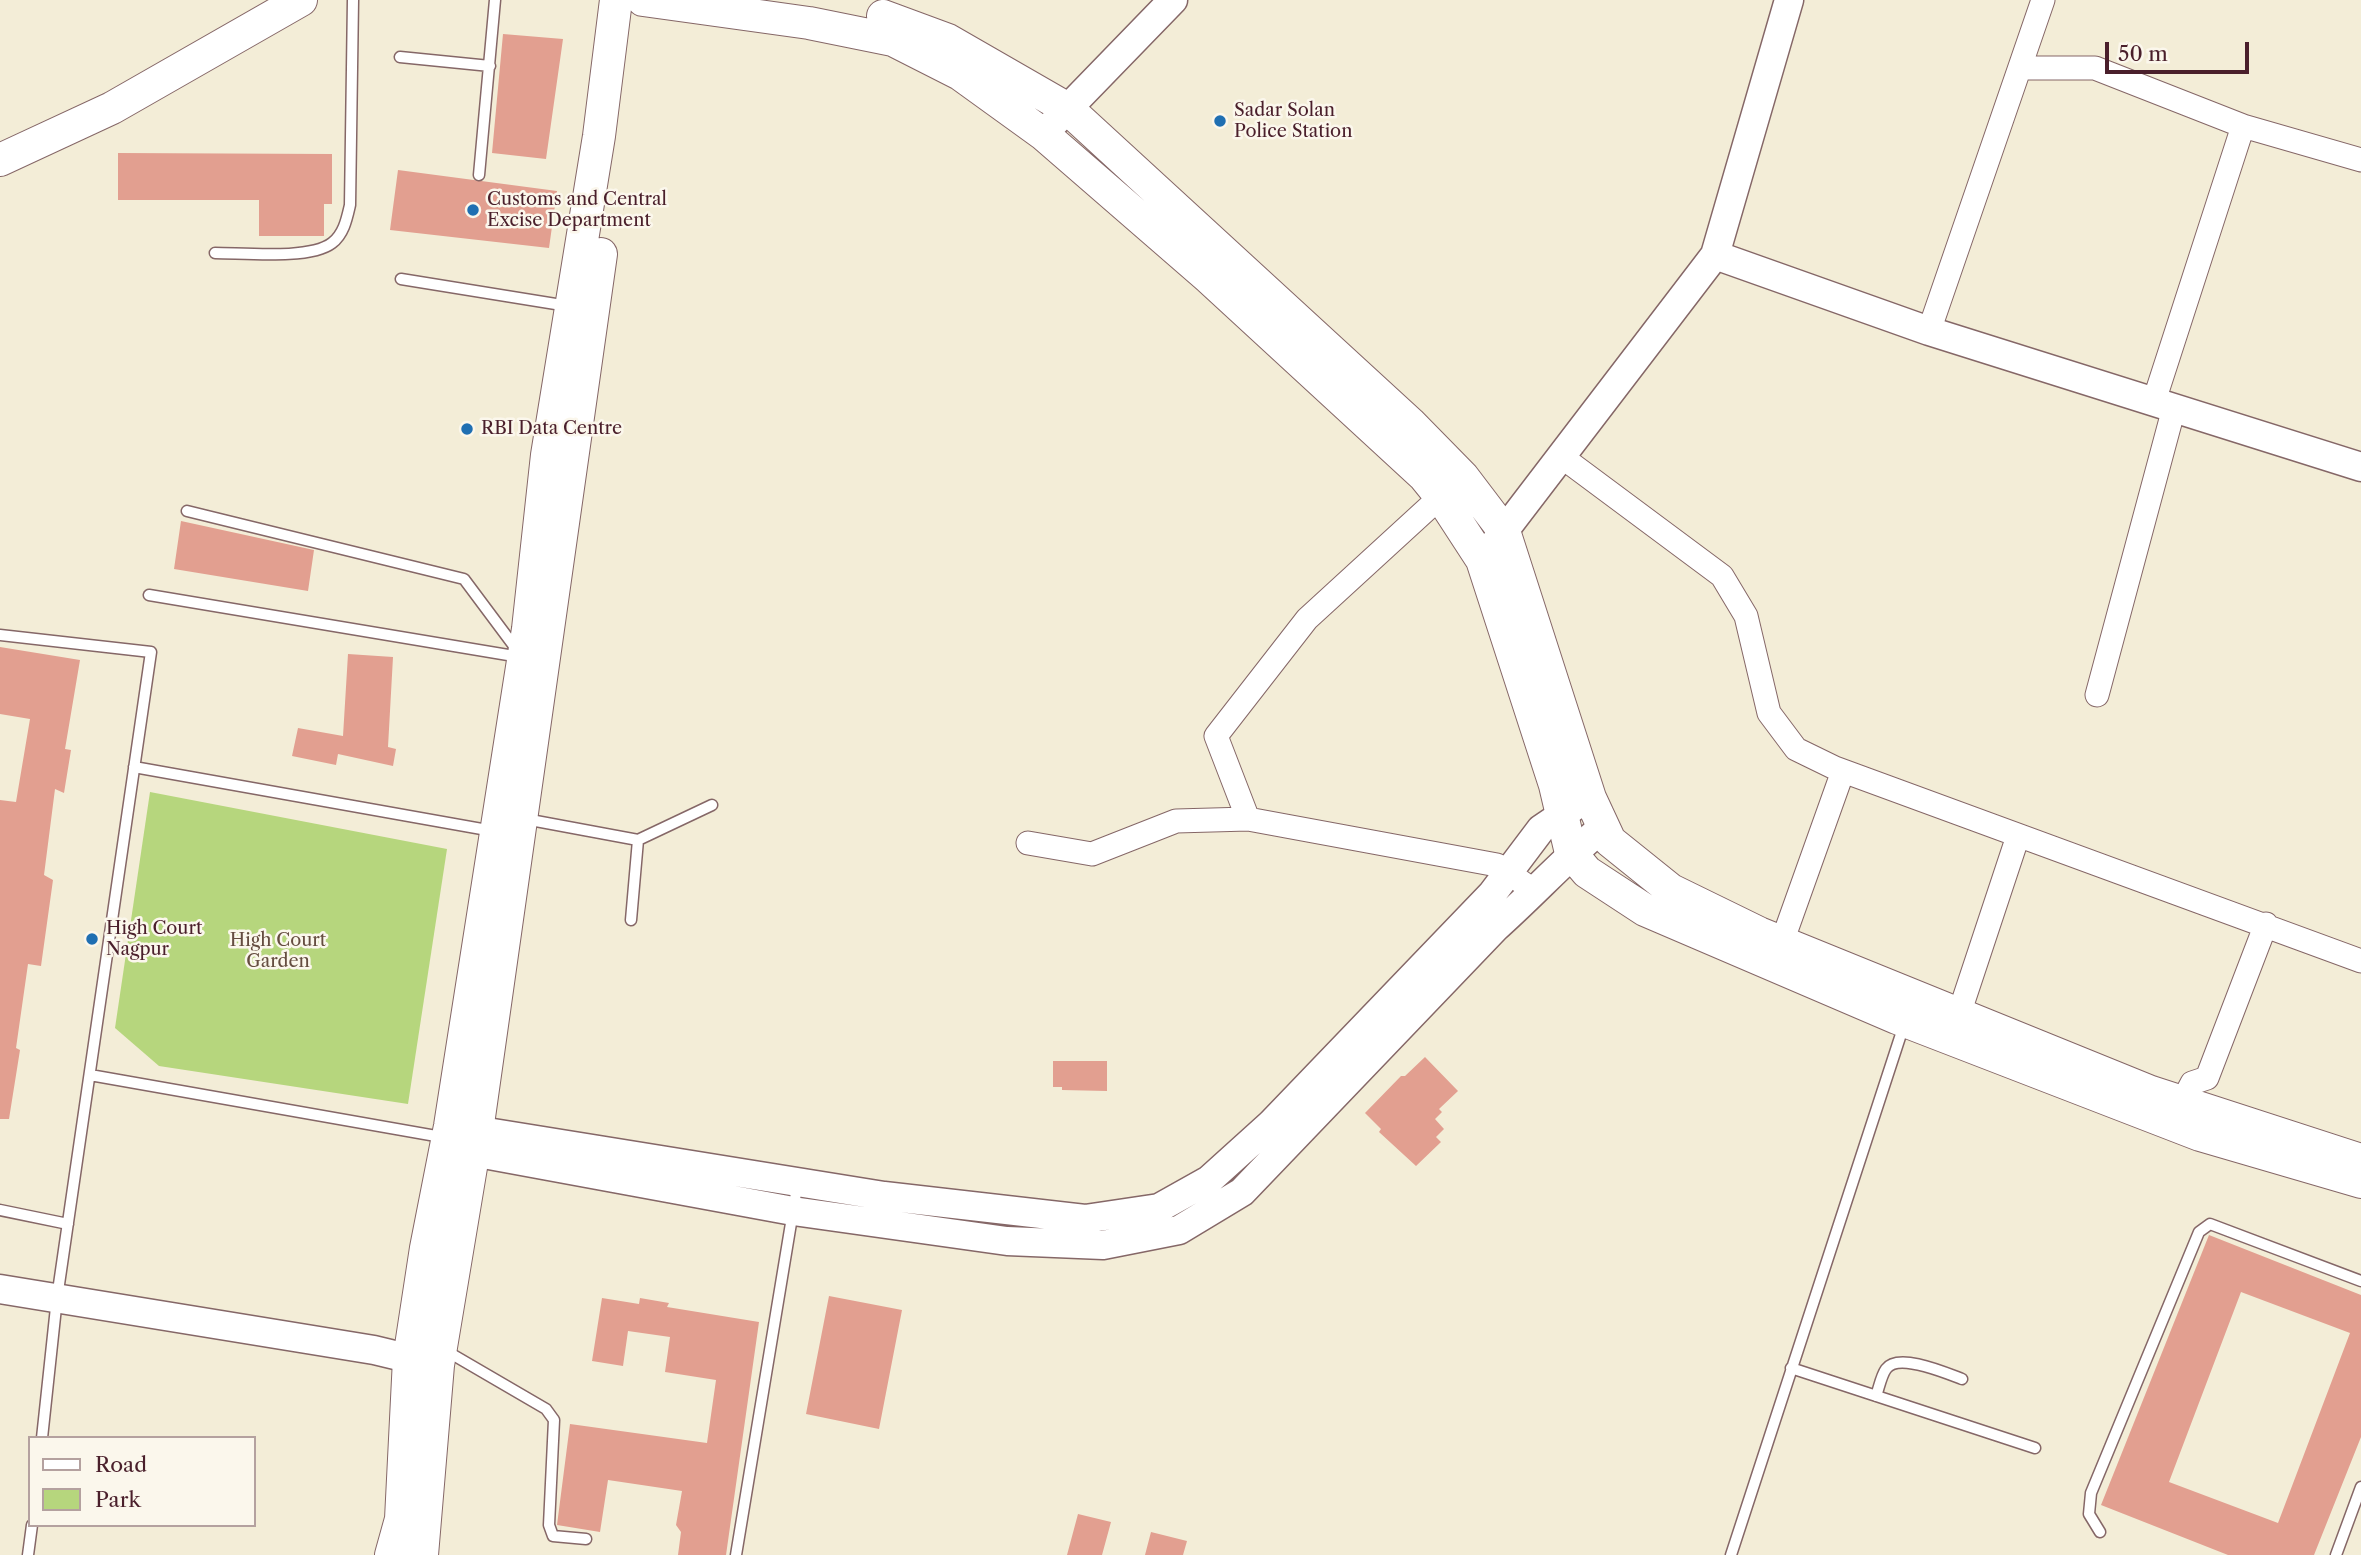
<!DOCTYPE html>
<style>
body{margin:0}
#map{position:relative;width:2361px;height:1555px;overflow:hidden;background:#f3edd7;font-family:"Libre Caslon Text",serif}
canvas{display:block}
.legend{position:absolute;left:28px;top:1436px;width:228px;height:91px;box-sizing:border-box;background:#fbf7ec;border:2px solid #b4a19f;margin:0;padding:9px 12px;list-style:none;font-size:21px;color:#4a1f2b}
.legend li{display:flex;align-items:center;gap:14px;height:35px}
.legend b{width:35px;border:2px solid #b4a19f}
.scale{position:absolute;left:2105px;top:42px;width:144px;height:32px;box-sizing:border-box;border:4px solid #4a1f2b;border-top:0;padding-left:9px;font-size:21px;line-height:24px;white-space:nowrap;color:#4a1f2b;-webkit-text-stroke:5px #fbf7ec;paint-order:stroke}
</style>
<div id="map">
<canvas width="2361" height="1555"></canvas>
<ul class="legend">
<li><b style="height:9px;background:#fff"></b>Road</li>
<li><b style="height:19px;background:#b6d67d"></b>Park</li>
</ul>
<div class="scale">50 m</div>
</div>
<script>
const c = document.querySelector('canvas').getContext('2d');
c.lineJoin = 'round';
function fill(path, color) { c.fillStyle = color; c.fill(path, 'evenodd'); }
function stroke(path, color, width, dash) { c.strokeStyle = color; c.lineWidth = width; c.lineCap = dash ? 'butt' : 'round'; c.setLineDash(dash || []); c.stroke(path); }
function label(font, color, halo, rows, align = 'center') {
  c.font = font + ' "Libre Caslon Text",serif'; c.lineWidth = 5; c.setLineDash([]); c.textBaseline = 'middle'; c.strokeStyle = halo; c.fillStyle = color; for (const [text, x, y, turn = 0] of rows) {
    c.save(); c.translate(x, y); c.rotate((+turn || 0) * Math.PI / 180); c.textAlign = isNaN(turn) ? turn : align; if (halo) c.strokeText(text, 0, 0); c.fillText(text, 0, 0); c.restore();
  }
}
fill(new Path2D(`
 M150,792L447,849L408,1104L159,1066L115,1028Z`), '#b6d67d');
fill(new Path2D(`
 M503,34L563,39L546,159L492,153Z
 M118,153L332,154V204H324V236H259V200H118Z
 M398,170L557,191L549,248L390,230Z
 M181,521L314,550L308,591L174,569Z
 M0,647L80,660L65,749L71,750L64,793L55,789L44,875L53,880L41,966L28,964L16,1048L20,1050L9,1119H0V800L16,802L30,719L0,714Z
 M348,654L393,657L388,747L396,749L393,766L338,754L336,765L292,756L298,728L343,736Z
 M1425,1057L1458,1091L1439,1109L1442,1112L1435,1119L1444,1129L1436,1137L1441,1142L1416,1166L1379,1132L1381,1129L1365,1113L1401,1076H1405Z
 M1053,1061H1107V1091L1062,1090V1087H1053Z
 M2209,1235L2361,1295V1437L2314,1555H2228L2101,1505ZM2241,1292L2350,1333L2278,1523L2169,1482Z
 M829,1296L902,1310L879,1429L806,1414Z
 M602,1298L639,1304L640,1298L669,1303L667,1307L759,1322L726,1555H678L681,1532L676,1525L682,1491L608,1480L600,1532L557,1525L570,1424L707,1443L716,1380L665,1372L670,1337L628,1331L623,1366L592,1361Z
 M1078,1514L1111,1522L1102,1555H1067Z
 M1151,1532L1187,1541L1183,1555H1145Z`), '#e29f90');
const service = new Path2D(`
 M400,57L490,66
 M479,175L495,0
 M215,253C243,253 310,260 332,243C344,234 347,218 350,205L353,0
 M401,279L568,306
 M187,511L464,579L517,650
 M149,595L520,657
 M0,635L151,652L57,1298L42,1438
 M134,767L493,831
 M525,819L638,840L712,805
 M631,920L638,840
 M90,1075L436,1136
 M0,1210L68,1224
 M443,1349L546,1409L554,1420L549,1525L553,1536L586,1539
 M1791,1368L2035,1448
 M1876,1396C1879,1388 1881,1376 1886,1369C1898,1352 1946,1373 1962,1379
 M2100,1532L2089,1514L2091,1493L2199,1232L2210,1224L2361,1281
 M28,1555L32,1525
 M736,1555L798,1181
 M1731,1555L1904,1025
 M2336,1555L2361,1487`);
const minor = new Path2D(`
 M2020,68H2095L2243,126
 M1929,331L2043,0
 M2154,401L2243,126L2361,160
 M1562,457L1722,576L1746,616L1769,713L1796,749L1835,768L2361,961
 M2097,695L2174,408
 M1248,819L1216,736L1307,619L1450,488
 M1028,843L1092,854L1176,821L1248,819L1497,865L1536,892
 M1782,942L1843,771
 M1959,1014L2018,836
 M2182,1102L2192,1083L2207,1078L2266,924`);
const tertiary = new Path2D(`
 M1043,134L1173,0
 M1715,255L1929,331L2361,467
 M1491,548L1715,255L1789,0
 M456,1127L884,1196L1085,1219L1159,1208L1209,1180L1271,1124L1492,894L1541,829L1578,804
 M451,1148L793,1211L1007,1241L1103,1245L1179,1230L1242,1192L1495,928C1532,895 1565,859 1603,827
 M0,1289L374,1350L432,1364`);
const secondary = new Path2D(`
 M643,0L809,23L893,40L960,74L1043,134L1209,278L1424,476L1441,497L1482,560L1555,785L1571,853L1587,872L1645,910L1897,1018L2200,1135L2361,1182
 M883,16L948,40L1068,109L1410,423L1463,477L1504,531L1590,798L1610,841L1671,890L1759,933L2151,1092L2361,1160
 M0,160L112,108L301,0
 M391,1555L401,1519L409,1359L426,1248L450,1126L528,629L547,455L599,136L616,0
 M422,1555L438,1365L477,1131L601,254`);
stroke(service, '#856767', 13);
stroke(minor, '#856767', 25);
stroke(tertiary, '#856767', 31);
stroke(secondary, '#856767', 34);
stroke(service, '#fff', 10);
stroke(minor, '#fff', 23);
stroke(tertiary, '#fff', 28);
stroke(secondary, '#fff', 32);
for (const [x, y, r, color] of [
 [1220,121,7,"#1f6fb2"],
 [473,210,7,"#1f6fb2"],
 [467,429,7,"#1f6fb2"],
 [92,939,7,"#1f6fb2"]
]) { const dot = new Path2D(); dot.arc(x, y, r, 0, 2 * Math.PI); c.fillStyle = color; c.fill(dot); stroke(dot, '#fbf7ec', 2.5); }
label('18px', '#4a1f2b', '#fbf7ec', [
 ["Sadar Solan",1234,111],
 ["Police Station",1234,132],
 ["Customs and Central",487,200],
 ["Excise Department",487,221],
 ["RBI Data Centre",481,429],
 ["High Court",106,929],
 ["Nagpur",106,950]
], 'left');
label('18px', '#654d40', '#fbf7ec', [
 ["High Court",278,941],
 ["Garden",278,962]
]);
</script>
